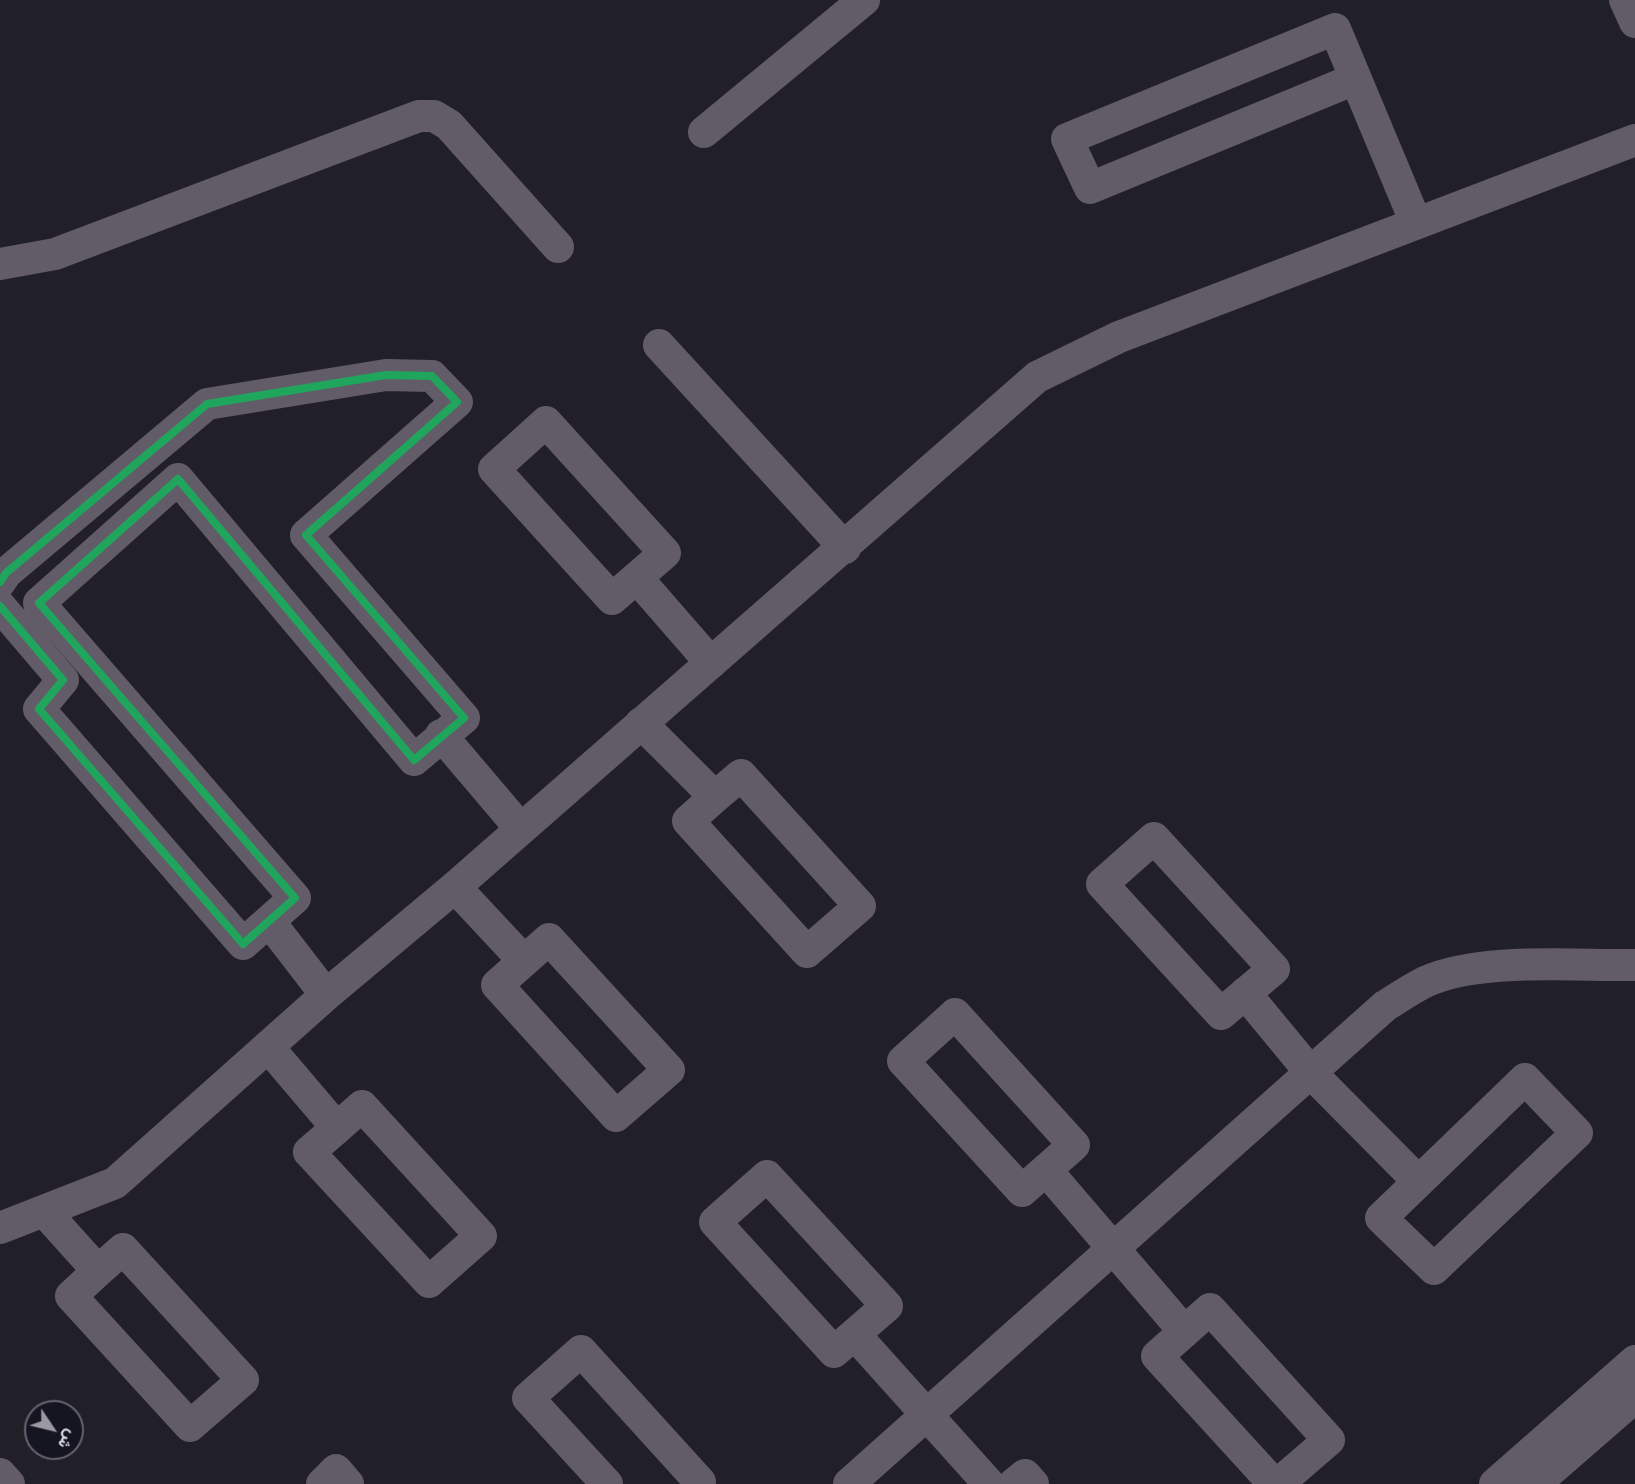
<!DOCTYPE html>
<meta charset="utf-8">
<style>
body{margin:0}
#map{position:relative;width:1635px;height:1484px;overflow:hidden;background:#212028;font-family:"Work Sans",Vazirmatn,sans-serif}
canvas{display:block}
.north{position:absolute;left:24px;top:1400px;width:60px;height:60px;box-sizing:border-box;background:#151421;border:2px solid #65646f;border-radius:50%;rotate:125deg;font-size:16px;font-weight:700;line-height:24px;text-align:center;color:#dcdbe5}
.north::after{content:'';display:block;margin:auto;width:21px;height:27px;background:#9b9aa3;clip-path:polygon(50% 0,100% 100%,50% 72%,0 100%)}
</style>
<div id="map">
<canvas width="1635" height="1484"></canvas>
<div class="north">ش</div>
</div>
<script>
const c = document.querySelector('canvas').getContext('2d');
c.lineJoin = 'round';
function stroke(path, color, width, dash) { c.strokeStyle = color; c.lineWidth = width; c.lineCap = dash ? 'butt' : 'round'; c.setLineDash(dash || []); c.stroke(path); }
stroke(new Path2D(`
 M1625,0L1635,22
 M1355,79L1090,188L1067,139L1335,29L1416,223
 M704,132L864,0
 M0,264L55,254L419,116H434L449,125L558,247
 M659,345L845,548
 M546,422L665,553L612,599L494,469Z
 M637,578L711,663
 M0,582L6,573L207,404L386,375L432,376L457,402L306,535L464,718L414,760L178,479L39,603L295,898L243,944L39,709L63,680L0,606
 M641,723L715,797L688,821L807,952L860,906L741,775L715,797
 M441,735L520,828
 M1154,838L1274,969L1221,1014L1102,884Z
 M455,887L524,961L497,985L616,1116L669,1070L549,939L524,961
 M269,921L326,995
 M1245,993L1311,1073L1418,1181
 M955,1014L1074,1145L1022,1191L903,1061Z
 M269,1048L337,1128L309,1152L429,1282L481,1236L362,1106L337,1128
 M1525,1079L1577,1133L1434,1269L1381,1218Z
 M1046,1170L1184,1331
 M767,1176L887,1306L834,1352L715,1222Z
 M45,1212L98,1271L71,1296L190,1426L243,1380L123,1249L98,1271
 M0,1228L115,1183L326,995L455,887L1037,377L1119,337L1635,140
 M856,1336L989,1484
 M0,1474L9,1484
 M322,1484L336,1470L348,1484
 M607,1484L528,1398L581,1351L700,1482L697,1484
 M849,1484L1385,1006C1398,998 1411,989 1425,982C1480,957 1574,966 1635,965
 M1014,1484L1025,1475L1033,1484
 M1274,1484L1157,1356L1210,1309L1329,1440L1278,1484
 M1495,1484L1635,1361
 M1535,1484L1635,1397`), '#625c69', 32);
stroke(new Path2D(`
 M0,582L6,573L207,404L386,375L432,376L457,402L306,535L464,718L414,760L178,479L39,603L295,898L243,944L39,709L63,680L0,606`), '#20a55d', 8);
</script>
